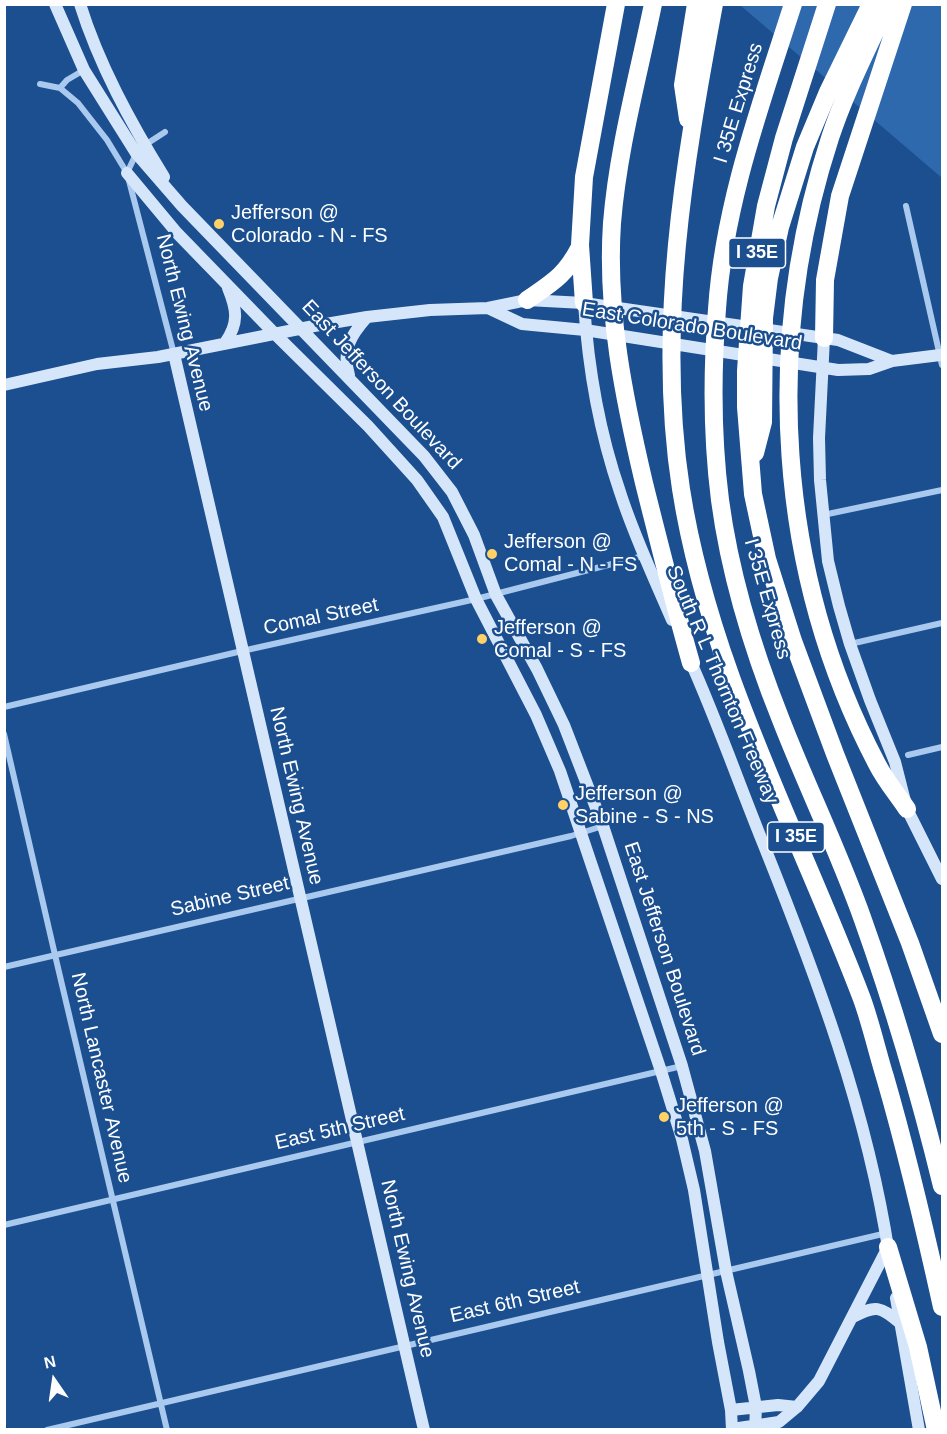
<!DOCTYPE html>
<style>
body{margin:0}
#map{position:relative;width:947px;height:1434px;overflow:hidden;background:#1b4f8f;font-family:Arial,sans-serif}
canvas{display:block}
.frame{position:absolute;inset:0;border:6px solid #fff;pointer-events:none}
.north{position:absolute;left:24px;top:1350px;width:60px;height:60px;-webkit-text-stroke:4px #1b4f8f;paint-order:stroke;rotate:347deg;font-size:16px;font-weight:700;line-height:24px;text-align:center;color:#fff}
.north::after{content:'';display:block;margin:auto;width:21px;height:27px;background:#fff;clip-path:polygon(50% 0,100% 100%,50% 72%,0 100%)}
</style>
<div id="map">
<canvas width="947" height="1434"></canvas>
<div class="frame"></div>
<div class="north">N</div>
</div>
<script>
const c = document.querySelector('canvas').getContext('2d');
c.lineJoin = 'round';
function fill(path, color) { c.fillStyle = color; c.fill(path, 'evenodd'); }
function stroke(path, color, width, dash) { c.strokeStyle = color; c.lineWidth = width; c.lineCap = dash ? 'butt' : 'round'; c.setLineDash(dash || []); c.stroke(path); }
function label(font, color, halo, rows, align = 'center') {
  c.font = font + ' Arial,sans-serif'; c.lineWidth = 5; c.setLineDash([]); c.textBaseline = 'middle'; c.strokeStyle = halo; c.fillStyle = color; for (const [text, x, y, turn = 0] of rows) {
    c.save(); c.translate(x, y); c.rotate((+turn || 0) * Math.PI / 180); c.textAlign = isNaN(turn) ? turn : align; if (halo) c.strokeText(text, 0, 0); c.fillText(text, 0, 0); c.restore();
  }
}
fill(new Path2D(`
 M740,5H942V178Z`), '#2e69ad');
stroke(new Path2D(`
 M40,84L60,88L78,103L107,140L127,173L174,354
 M60,88L67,80L84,70
 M145,145L165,132
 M127,173L136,154
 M906,206L942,365
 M823,515L942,490
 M850,644L942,623
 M4,707L242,651L476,599L643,556
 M4,734L55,955L167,1430
 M908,755L942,747
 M4,967L571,836L603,826
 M4,1225L682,1066
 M47,1430L887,1233`), '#a9c9ee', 6);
stroke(new Path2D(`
 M55,4L84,70L136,153L182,206L424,456L452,492L474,535L496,595L537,669L564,725L603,826L682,1066L705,1151L726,1271L749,1371L756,1407L755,1430
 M80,4C99,65 131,123 164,177
 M127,173L177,233L275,334L368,426L417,480L443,517L476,599L536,715L560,771L661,1071L682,1139L694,1190L718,1342L731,1410L732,1430
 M584,303C588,367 599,431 620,492C634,536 654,578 672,620
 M488,308L522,324L585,330L838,370L869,369L892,361L940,355
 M824,338L819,438L820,480L828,561L839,606L850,644L870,700L895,762L907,809L942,879
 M225,343C239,323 237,310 228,288
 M174,354L424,1430
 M349,375C342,350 350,336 367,317
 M4,385L97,364L158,357L314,326L367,317L430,310L488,308L527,300L584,303L824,338L838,340L892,361
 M689,658C716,718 738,781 763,843C817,978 867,1110 889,1254
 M896,1298L919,1430
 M853,1317C876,1305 880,1306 900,1323
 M731,1410L778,1405L797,1407
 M732,1429L779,1422L797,1407L819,1381L888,1247`), '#d6e6fa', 12);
stroke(new Path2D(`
 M653,4C638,77 618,149 612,223C606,311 624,398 644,483C659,543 674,603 691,663
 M714,4C684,164 656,327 681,489C709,669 798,830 862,999C871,1024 877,1051 885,1077C907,1153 925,1230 942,1307
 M793,4C761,104 724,204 717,309C712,372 712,437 720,500C730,575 753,650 781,720C807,787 839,852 863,920C894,1007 920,1096 942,1186
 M827,4L784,138L766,206L752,286L746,371V407L753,494L767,559L793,641L835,754L910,943L942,1034
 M888,4C868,48 845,92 830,138C763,343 776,572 877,764C885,780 897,794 907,809
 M688,119L683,85L696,4
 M527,300C553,282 565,276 580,247
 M584,303L580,245L584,177L616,4
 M824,338L825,280L840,196L903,4
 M755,453L763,422L764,318L769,278L780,227L805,147L828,92L871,4
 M888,1247L918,1347L936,1430`), '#fff', 18);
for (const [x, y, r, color] of [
 [219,224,6,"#ffd166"],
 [492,554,6,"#ffd166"],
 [482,639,6,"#ffd166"],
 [563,805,6,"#ffd166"],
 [664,1117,6,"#ffd166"]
]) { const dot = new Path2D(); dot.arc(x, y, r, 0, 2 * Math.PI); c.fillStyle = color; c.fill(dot); stroke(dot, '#1b4f8f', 2); }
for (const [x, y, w] of [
 [757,253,57],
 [796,837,57]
]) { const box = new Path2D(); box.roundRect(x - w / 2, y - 15, w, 30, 4.5); c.fillStyle = '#1b4f8f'; c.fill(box); stroke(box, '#fff', 1.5); }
label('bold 18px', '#fff', null, [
 ["I 35E",757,253],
 ["I 35E",796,837]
]);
label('20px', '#fff', '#1b4f8f', [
 ["I 35E Express",739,103,-73],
 ["North Ewing Avenue",184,323,76],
 ["East Colorado Boulevard",692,327,9],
 ["East Jefferson Boulevard",381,385,47],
 ["I 35E Express",767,599,74],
 ["Comal Street",321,617,-12],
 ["South R L Thornton Freeway",722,685,67],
 ["North Ewing Avenue",296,796,77],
 ["Sabine Street",230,897,-13],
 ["East Jefferson Boulevard",664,949,72],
 ["North Lancaster Avenue",101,1078,77],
 ["East 5th Street",340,1129,-13],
 ["North Ewing Avenue",407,1269,77],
 ["East 6th Street",515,1302,-13]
]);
label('20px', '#fff', '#1b4f8f', [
 ["Jefferson @",231,213],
 ["Colorado - N - FS",231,236],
 ["Jefferson @",504,542],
 ["Comal - N - FS",504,565],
 ["Jefferson @",494,628],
 ["Comal - S - FS",494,651],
 ["Jefferson @",575,794],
 ["Sabine - S - NS",575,817],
 ["Jefferson @",676,1106],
 ["5th - S - FS",676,1129]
], 'left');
</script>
